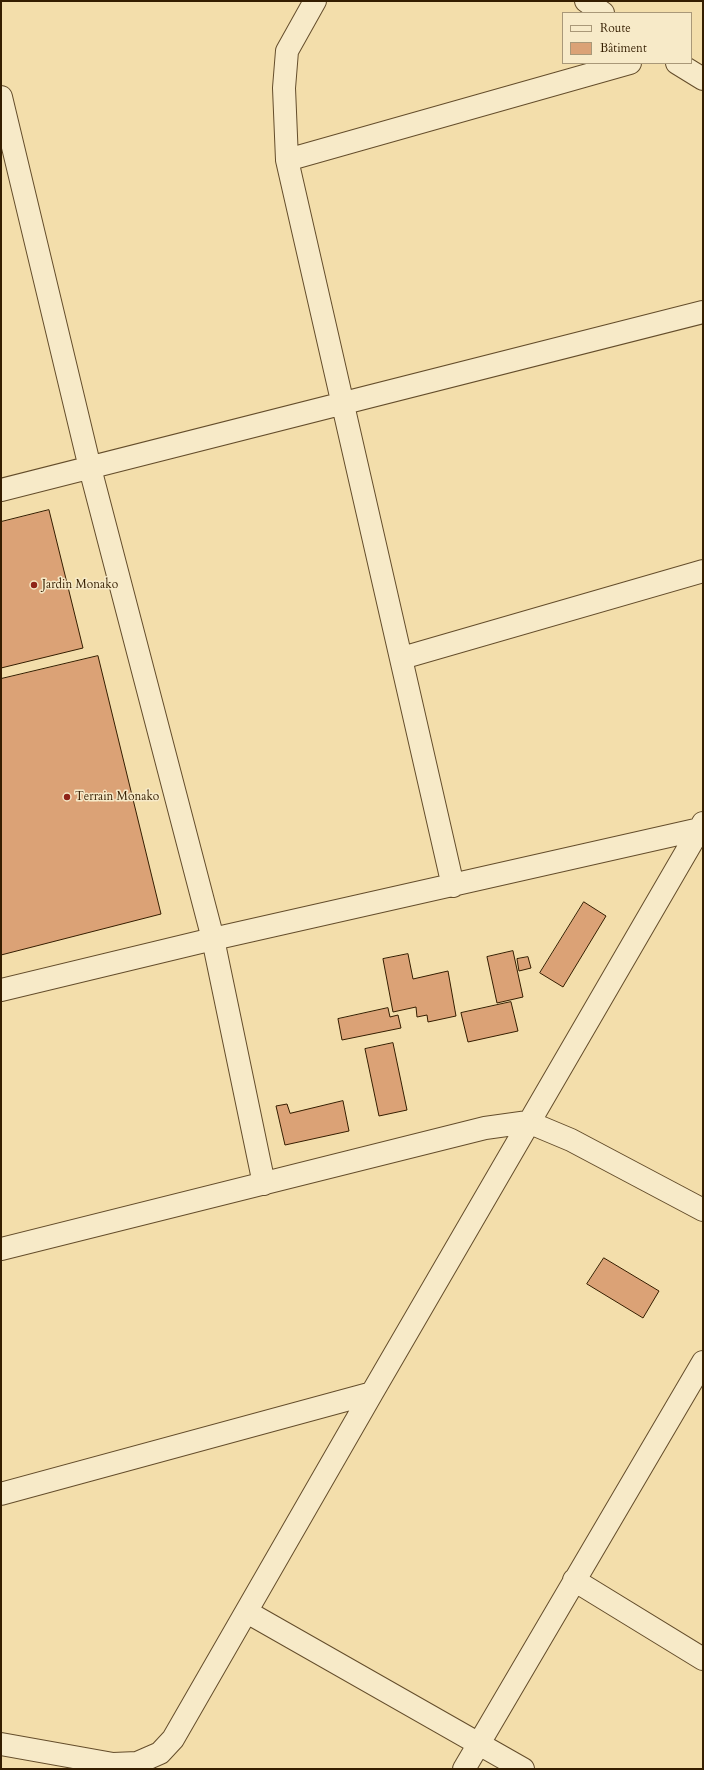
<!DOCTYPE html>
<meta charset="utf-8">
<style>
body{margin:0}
#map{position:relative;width:704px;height:1770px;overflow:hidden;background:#f3deab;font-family:Cardo,serif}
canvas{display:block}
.frame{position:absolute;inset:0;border:2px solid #341d00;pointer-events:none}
.legend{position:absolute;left:562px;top:12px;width:130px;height:52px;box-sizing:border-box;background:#f7eac8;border:1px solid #a99878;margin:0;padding:5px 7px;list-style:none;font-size:12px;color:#341d00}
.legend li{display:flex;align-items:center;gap:8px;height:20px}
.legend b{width:20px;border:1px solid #a99878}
</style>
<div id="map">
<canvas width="704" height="1770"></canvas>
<div class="frame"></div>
<ul class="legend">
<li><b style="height:5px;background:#f7eac8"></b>Route</li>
<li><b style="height:11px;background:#dba276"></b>Bâtiment</li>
</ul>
</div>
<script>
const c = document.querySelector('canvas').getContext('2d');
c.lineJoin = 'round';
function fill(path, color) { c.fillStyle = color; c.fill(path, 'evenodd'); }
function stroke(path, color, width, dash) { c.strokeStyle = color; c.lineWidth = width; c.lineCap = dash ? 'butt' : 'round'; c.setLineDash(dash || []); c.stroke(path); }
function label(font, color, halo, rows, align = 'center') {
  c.font = font + ' Cardo,serif'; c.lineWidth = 3; c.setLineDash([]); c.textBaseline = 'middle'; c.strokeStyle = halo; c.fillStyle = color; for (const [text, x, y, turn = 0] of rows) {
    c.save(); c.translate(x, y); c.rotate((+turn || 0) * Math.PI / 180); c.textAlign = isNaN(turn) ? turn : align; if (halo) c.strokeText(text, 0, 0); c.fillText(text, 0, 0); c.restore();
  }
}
const building = new Path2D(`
 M49,510L83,648L1,668V522Z
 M98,656L161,914L1,955V679Z
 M584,902L606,916L563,987L540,973Z
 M513,951L523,997L497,1003L487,957Z
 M408,954L413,979L448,971L456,1016L428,1022L427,1015L417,1017L416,1007L393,1012L383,959Z
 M528,957L531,968L519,971L517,959Z
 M511,1002L518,1031L468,1042L461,1013Z
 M388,1008L390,1017L398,1015L401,1028L342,1040L338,1019Z
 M393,1043L407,1110L379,1116L365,1049Z
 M343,1101L349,1131L285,1145L276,1106L287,1104L290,1113Z
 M604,1258L659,1291L643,1318L587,1284Z`);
fill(building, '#dba276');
stroke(building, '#341d00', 1);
const minor = new Path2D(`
 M315,1L287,51L284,88L287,160L453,886
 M586,1L603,13
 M677,63L703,79
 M1,97L90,468L213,939L264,1184
 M287,160L630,63
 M1,490L703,312
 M402,658L703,571
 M1,990L213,939L700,829
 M1,1249L485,1128L528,1122L571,1140L703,1210
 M1,1494L372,1393L703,823
 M574,1580L703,1659
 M247,1612L523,1769
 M1,1744L113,1764L137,1763L160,1753L173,1739L372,1393
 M464,1769L703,1362`);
stroke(minor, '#644d2b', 24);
stroke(minor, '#f7eac8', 22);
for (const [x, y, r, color] of [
 [34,585,4,"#8f2418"],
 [67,797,4,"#8f2418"]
]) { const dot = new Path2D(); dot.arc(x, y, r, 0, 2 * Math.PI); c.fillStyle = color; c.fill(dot); stroke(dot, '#f7eac8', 1.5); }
label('12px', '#341d00', '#f7eac8', [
 ["Jardin Monako",42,585],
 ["Terrain Monako",75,797]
], 'left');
</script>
